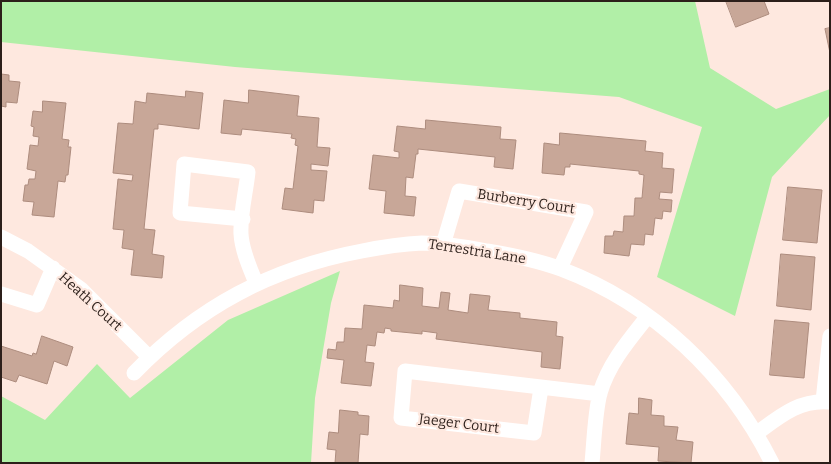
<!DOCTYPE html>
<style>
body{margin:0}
#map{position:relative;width:831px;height:464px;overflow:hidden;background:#fee8df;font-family:Bitter,serif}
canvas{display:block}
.frame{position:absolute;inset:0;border:2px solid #2c1f1a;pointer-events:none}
</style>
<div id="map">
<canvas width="831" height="464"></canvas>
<div class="frame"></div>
</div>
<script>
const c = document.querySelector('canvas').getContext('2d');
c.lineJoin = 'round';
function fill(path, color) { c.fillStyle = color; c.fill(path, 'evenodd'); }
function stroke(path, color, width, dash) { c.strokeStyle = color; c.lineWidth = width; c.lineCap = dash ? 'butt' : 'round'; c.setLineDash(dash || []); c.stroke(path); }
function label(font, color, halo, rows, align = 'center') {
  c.font = font + ' Bitter,serif'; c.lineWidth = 4.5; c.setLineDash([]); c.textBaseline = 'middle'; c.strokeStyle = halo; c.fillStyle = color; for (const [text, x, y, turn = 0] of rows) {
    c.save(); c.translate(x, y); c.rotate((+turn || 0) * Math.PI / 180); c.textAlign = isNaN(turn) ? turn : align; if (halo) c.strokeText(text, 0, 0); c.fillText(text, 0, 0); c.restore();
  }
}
fill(new Path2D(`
 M1,1H695L710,68L776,109L830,89V115L772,177L735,316L657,277L702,127L619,97L235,67L1,42Z
 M340,271L331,303L315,398L311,463H1V396L45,420L97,364L130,398L228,320Z`), '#b1efa7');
const building = new Path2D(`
 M726,1H764L769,14L736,27Z
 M830,28V53L825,29Z
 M1,74L9,75V81L20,82L17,103L6,102V107L1,106Z
 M249,90L299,96L297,116L319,118L317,147L330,148L328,166L311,164V170L327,171L324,201L314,200L313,213L282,209L285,188L293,189L298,146L295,145L296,139L291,138L292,134L242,129L241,135L221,133L224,100L248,103Z
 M186,91L203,93L199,129L158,124V129H154L144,229L155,230L152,254L164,256L162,278L131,275L134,250L122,248L124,230L113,229L118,179L132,181L133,175L113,173L118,123L133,124L135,101L146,103L147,93L185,97Z
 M43,101L66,103L62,139L69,140L68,147H71L68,175H66L65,182L58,181L54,217L32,215L34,202L23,201L25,185H28L29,179H35L36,171L27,169L30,145L38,146L39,137L33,136L34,127L31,126L33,111L42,112Z
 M426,120L501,127L500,139L516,140L513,169L494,167L495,157L418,149V154H416L413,178L406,177L405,196L416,197L414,216L384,213L386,191L369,189L373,155L399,158V152L394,151L397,126L425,129Z
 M560,133L646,141L645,151L663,153L662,168L674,169L672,193L660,192L659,199L672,200L671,212L663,211L662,219L655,218L653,235L645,234L644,245L631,244L629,256L604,253L605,236H613L614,231L623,232L624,216H634L635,198H642L644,175L639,174V171L570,164V167H565L564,175L542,173L544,143L559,145Z
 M788,187L822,190L817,243L783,240Z
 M781,254L815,257L811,310L777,306Z
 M400,285L423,288L422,306L439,308L441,292L450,293L448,310L468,313L470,294L490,296L488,310L520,313V318L557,322L556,336L563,337L560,369L541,367L542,352L436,339L437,333L422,331V334L391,331V329L385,328L384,333L377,332L375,346L367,345L365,362L374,363L371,386L341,383L344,360L327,358L328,349L336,350L337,342H344L345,328L362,329L364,305L393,308L394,300L399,301Z
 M775,320L809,323L804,378L770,375Z
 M42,336L73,347L67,366L54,361L47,384L19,375L16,382L1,377V346L32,356L33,353L36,354Z
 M639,398L652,400L651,415L664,416V426L678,427L676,440L693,442L691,463L658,461L659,447L626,444L629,413L638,414Z
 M340,410L358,412V415L369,416L368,435L360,434L358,463H335L336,450L327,449L329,432L338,433Z`);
fill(building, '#c8a798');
stroke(building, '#ad8c7e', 1);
stroke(new Path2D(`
 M243,219L180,213L184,164L248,172C246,192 240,214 241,234C242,251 250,268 256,283
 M1,237L28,251L81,289L149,357
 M443,245L459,191L586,212L560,268
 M1,294L37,305L53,268
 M134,373C198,307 271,268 362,251C382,247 402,244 422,243C444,243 466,247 487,251C511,255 537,260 561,269C654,304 728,375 772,463
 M541,388L534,433L401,418L405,371L600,394
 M823,401L830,336
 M757,433C780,416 800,399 830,402
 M592,463C594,442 595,412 600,393C609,363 629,340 648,316`), '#fff', 15);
label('14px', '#2c1f1a', '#fee8df', [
 ["Burberry Court",526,202,9],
 ["Terrestria Lane",477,252,9],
 ["Heath Court",90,302,42],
 ["Jaeger Court",459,424,7]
]);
</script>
